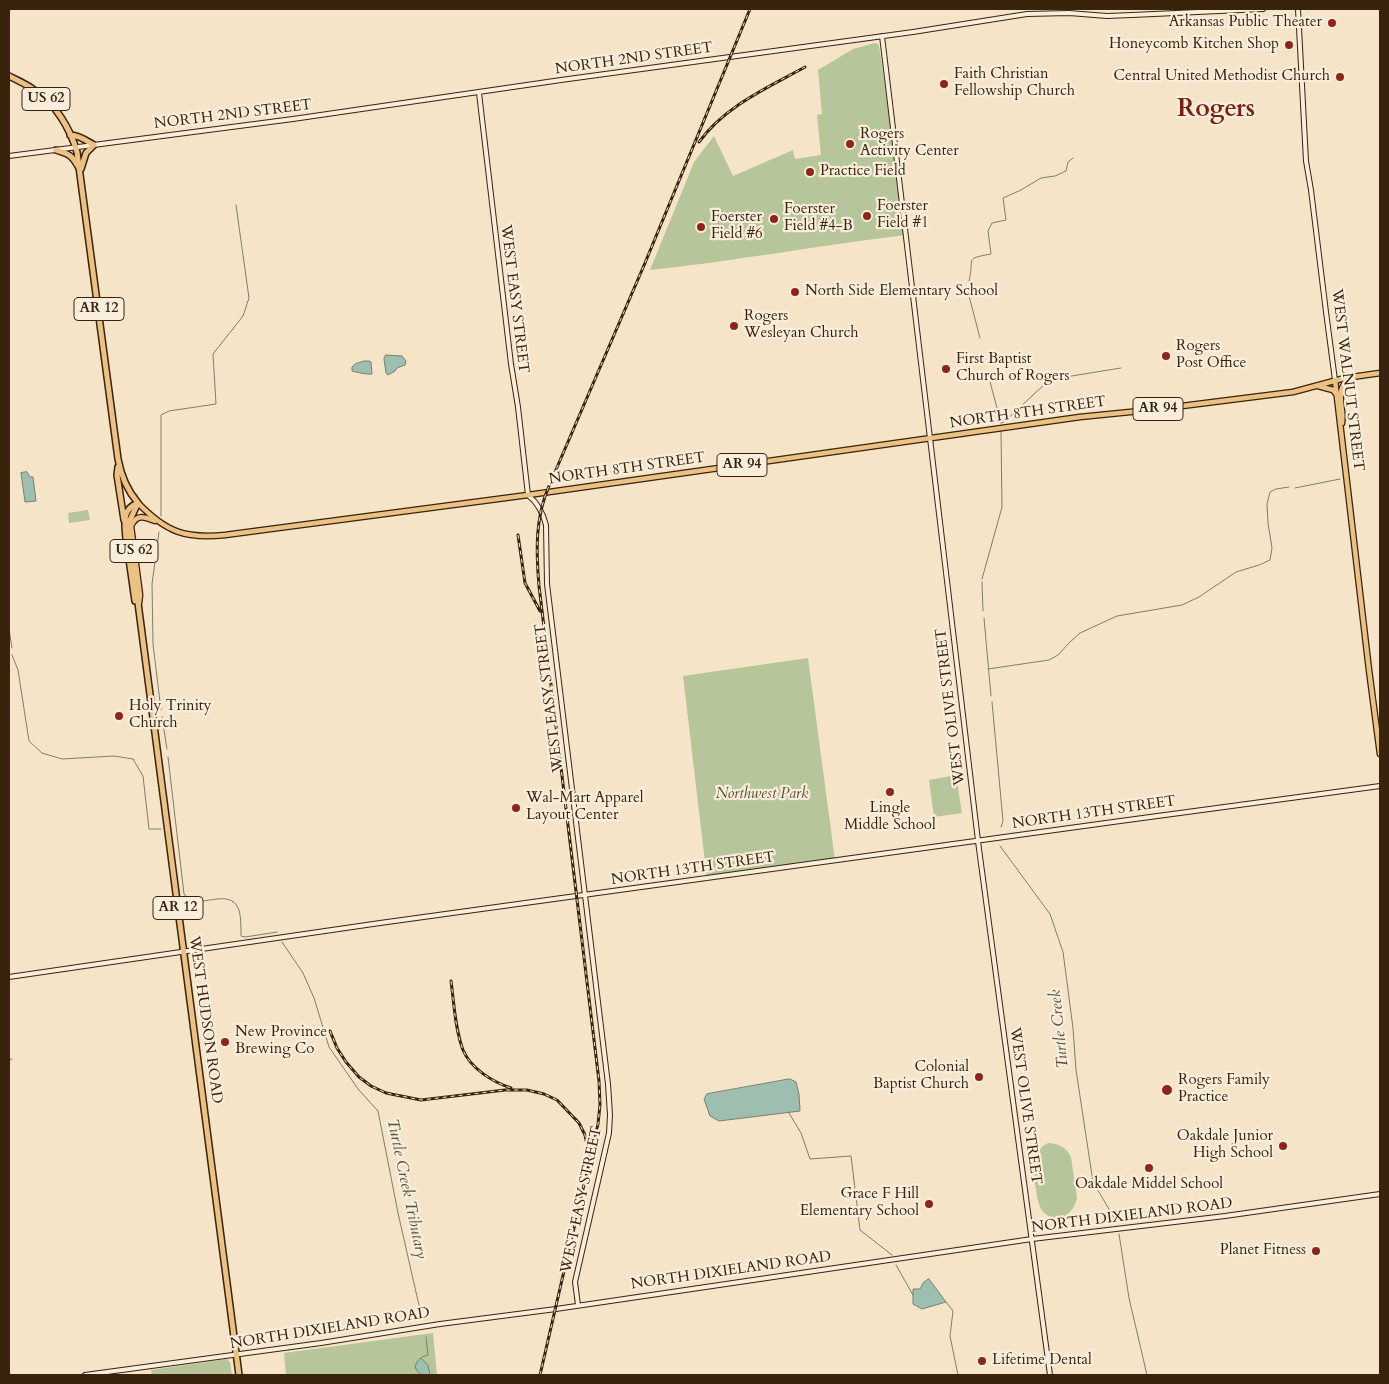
<!DOCTYPE html>
<style>
body{margin:0}
#map{position:relative;width:1389px;height:1384px;overflow:hidden;background:#f6e4c8;font-family:Cardo,serif}
canvas{display:block}
.frame{position:absolute;inset:0;border:10px solid #39230c;pointer-events:none}
</style>
<div id="map">
<canvas width="1389" height="1384"></canvas>
<div class="frame"></div>
</div>
<script>
const c = document.querySelector('canvas').getContext('2d');
c.lineJoin = 'round';
function fill(path, color) { c.fillStyle = color; c.fill(path, 'evenodd'); }
function stroke(path, color, width, dash) { c.strokeStyle = color; c.lineWidth = width; c.lineCap = dash ? 'butt' : 'round'; c.setLineDash(dash || []); c.stroke(path); }
function label(font, color, halo, rows, align = 'center') {
  c.font = font + ' Cardo,serif'; c.lineWidth = 4.5; c.setLineDash([]); c.textBaseline = 'middle'; c.strokeStyle = halo; c.fillStyle = color; for (const [text, x, y, turn = 0] of rows) {
    c.save(); c.translate(x, y); c.rotate((+turn || 0) * Math.PI / 180); c.textAlign = isNaN(turn) ? turn : align; if (halo) c.strokeText(text, 0, 0); c.fillText(text, 0, 0); c.restore();
  }
}
fill(new Path2D(`
 M875,43L879,45L906,235C821,245 736,261 650,270L694,162L714,136L733,176L793,150L795,159L821,155L817,115L822,114L818,70L853,49Z
 M88,510L90,520L69,523L68,513Z
 M808,658L835,860L707,879L683,676Z
 M956,775L962,813L934,817L929,780Z
 M1048,1143C1060,1144 1066,1147 1071,1157L1077,1198C1073,1219 1050,1226 1040,1207C1036,1198 1033,1169 1034,1159C1036,1151 1041,1147 1048,1143Z
 M433,1333L437,1375H286L284,1353Z
 M227,1359L230,1362L232,1375H152L151,1370Z`), '#b7c59a');
const water = new Path2D(`
 M386,355L402,356L406,361L405,365L397,368L395,371L388,375L386,373L384,359Z
 M364,361H369L371,362L372,374C369,375 355,372 352,371V367L355,364Z
 M27,472L30,477H33L36,501L25,502L21,473Z
 M790,1079L796,1082L799,1094L800,1111L719,1121L710,1116L704,1099L707,1094Z
 M929,1279L946,1302L922,1309L913,1304V1289H920L923,1283Z
 M421,1358L428,1365L430,1375C421,1375 419,1375 415,1367L417,1362Z`);
fill(water, '#9ebfb0');
stroke(water, '#76816e', 1);
stroke(new Path2D(`
 M969,281C975,258 963,259 991,254L988,231L992,223L1006,220L1003,198L1021,190L1041,178L1055,176L1066,171L1068,162L1073,158
 M967,288L980,338
 M989,378L1001,423
 M1001,423L1004,422L1047,382L1053,379L1121,368
 M1295,488L1340,479
 M161,516V415L169,411L216,404L213,354L243,316L249,298L236,205
 M159,532L152,584L153,644L161,710
 M982,579L1002,507L1001,431
 M982,582L983,611
 M984,618L991,696
 M9,629L12,648
 M12,655L18,670L29,741L42,753L62,759L114,756L133,759L143,776L149,829H161
 M988,669L1049,660L1058,655L1069,643L1080,633L1117,616L1182,605L1199,597L1236,572L1259,565L1270,560L1272,548L1268,523L1267,504L1270,492L1276,489L1289,487
 M992,702L1003,821L1001,827
 M162,717L167,749
 M168,757L184,894C185,895 189,899 190,900C203,906 230,889 238,908C241,913 241,928 241,936L245,937L277,932
 M1000,846L1050,914L1063,952L1073,1028L1076,1070L1093,1182L1116,1221
 M282,942L303,973L314,998L329,1047L358,1089L378,1111L398,1213L418,1301L423,1318
 M9,1060L12,1059
 M789,1113L801,1133L810,1159L851,1156L860,1230L892,1255
 M1119,1234L1129,1298L1147,1375
 M896,1265L913,1295
 M946,1302L953,1311L950,1336L958,1375
 M422,1357L428,1355L426,1337`), '#76816e', 1);
const secondary = new Path2D(`
 M1298,9L1306,161L1311,190L1326,312L1335,380
 M882,36L979,849L1050,1375
 M479,93L511,364L518,407L528,495C538,503 543,513 546,525L547,584L608,1084L610,1115L609,1133L575,1282L578,1305
 M9,156L293,119L561,80L913,32L1027,14L1069,13L1107,16L1132,15L1263,9
 M9,977L380,923L1113,822L1380,786
 M85,1375L321,1343L440,1324L556,1309L1032,1239L1225,1216L1380,1194`);
const primary = new Path2D(`
 M1335,380L1369,670L1380,754
 M1318,386L1333,390L1336,394
 M1342,423C1344,412 1338,398 1342,388C1344,384 1347,381 1350,377
 M138,503C166,532 185,539 225,535L528,495L1080,417L1150,410L1293,392L1345,378L1380,373
 M139,603L140,595L131,526C137,513 145,517 155,521`);
const highway = new Path2D(`
 M9,76C17,80 26,84 33,89C55,103 70,128 77,152L118,459C121,476 127,490 138,503
 M70,135C79,135 87,141 94,145L86,153L81,169
 M56,150C69,154 72,155 79,168
 M118,467L117,475L124,520
 M138,503L129,522V534L239,1375
 M126,539C125,524 121,509 138,503
 M128,552L135,601`);
stroke(secondary, '#39230c', 6);
stroke(primary, '#39230c', 7);
stroke(highway, '#39230c', 8);
stroke(secondary, '#f9eddb', 4);
stroke(primary, '#ebc284', 4.5);
stroke(highway, '#ebc284', 5);
const rail = new Path2D(`
 M699,142C725,106 767,88 805,67
 M518,535L525,583L540,611
 M451,981C454,1003 455,1029 463,1050C471,1069 493,1082 511,1088
 M330,1031L337,1048L346,1062L359,1077L371,1086L386,1093L421,1100L505,1090H527L544,1094L557,1100L579,1123L585,1135L589,1155
 M540,1375L598,1124L600,1105L599,1081L539,586C536,551 535,518 549,486L645,263L750,9`);
stroke(rail, '#39230c', 3);
stroke(rail, '#f9eddb', 1, [4]);
for (const [x, y, r, color] of [
 [1332,23,5,"#8f2418"],
 [1289,45,5,"#8f2418"],
 [1340,77,5,"#8f2418"],
 [944,84,5,"#8f2418"],
 [850,144,5,"#8f2418"],
 [810,172,5,"#8f2418"],
 [867,216,5,"#8f2418"],
 [774,219,5,"#8f2418"],
 [701,227,5,"#8f2418"],
 [795,292,5,"#8f2418"],
 [734,326,5,"#8f2418"],
 [1166,356,5,"#8f2418"],
 [946,369,5,"#8f2418"],
 [119,716,5,"#8f2418"],
 [890,792,5,"#8f2418"],
 [516,808,5,"#8f2418"],
 [225,1042,5,"#8f2418"],
 [979,1077,5,"#8f2418"],
 [1167,1090,6,"#8f2418"],
 [1283,1146,5,"#8f2418"],
 [1149,1168,5,"#8f2418"],
 [929,1204,5,"#8f2418"],
 [1316,1251,5,"#8f2418"],
 [982,1361,5,"#8f2418"]
]) { const dot = new Path2D(); dot.arc(x, y, r, 0, 2 * Math.PI); c.fillStyle = color; c.fill(dot); stroke(dot, '#f9eddb', 2); }
for (const [x, y, w] of [
 [46,99,48],
 [99,309,50],
 [1158,409,50],
 [742,465,50],
 [134,551,48],
 [178,908,50]
]) { const box = new Path2D(); box.roundRect(x - w / 2, y - 11.5, w, 23, 4); c.fillStyle = '#f9eddb'; c.fill(box); stroke(box, '#39230c', 1); }
label('bold 14px', '#39230c', null, [
 ["US 62",46,99],
 ["AR 12",99,309],
 ["AR 94",1158,409],
 ["AR 94",742,465],
 ["US 62",134,551],
 ["AR 12",178,908]
]);
label('15px', '#39230c', '#f9eddb', [
 ["Arkansas Public Theater",1322,23,"right"],
 ["Honeycomb Kitchen Shop",1279,45,"right"],
 ["Faith Christian",954,75],
 ["Fellowship Church",954,92],
 ["Central United Methodist Church",1330,77,"right"],
 ["Rogers",860,135],
 ["Activity Center",860,152],
 ["Practice Field",820,172],
 ["Foerster",877,207],
 ["Field #1",877,224],
 ["Foerster",784,210],
 ["Field #4-B",784,227],
 ["Foerster",711,218],
 ["Field #6",711,235],
 ["North Side Elementary School",805,292],
 ["Rogers",744,317],
 ["Wesleyan Church",744,334],
 ["Rogers",1176,347],
 ["Post Office",1176,364],
 ["First Baptist",956,360],
 ["Church of Rogers",956,377],
 ["Holy Trinity",129,707],
 ["Church",129,724],
 ["Wal-Mart Apparel",526,799],
 ["Layout Center",526,816],
 ["Lingle",890,809,"center"],
 ["Middle School",890,826,"center"],
 ["New Province",235,1033],
 ["Brewing Co",235,1050],
 ["Colonial",969,1068,"right"],
 ["Baptist Church",969,1085,"right"],
 ["Rogers Family",1178,1081],
 ["Practice",1178,1098],
 ["Oakdale Junior",1273,1137,"right"],
 ["High School",1273,1154,"right"],
 ["Oakdale Middel School",1149,1185,"center"],
 ["Grace F Hill",919,1195,"right"],
 ["Elementary School",919,1212,"right"],
 ["Planet Fitness",1306,1251,"right"],
 ["Lifetime Dental",992,1361]
], 'left');
label('15px', '#39230c', '#f9eddb', [
 ["NORTH 2ND STREET",634,59,-8],
 ["NORTH 2ND STREET",233,115,-7],
 ["WEST EASY STREET",514,299,83],
 ["WEST WALNUT STREET",1347,380,83],
 ["NORTH 8TH STREET",1028,413,-8],
 ["NORTH 8TH STREET",627,469,-8],
 ["WEST EASY STREET",550,698,-97],
 ["WEST OLIVE STREET",951,707,-97],
 ["NORTH 13TH STREET",1094,813,-8],
 ["NORTH 13TH STREET",693,869,-8],
 ["WEST HUDSON ROAD",205,1020,82],
 ["WEST OLIVE STREET",1025,1106,82],
 ["WEST EASY STREET",582,1200,-78],
 ["NORTH DIXIELAND ROAD",1132,1216,-7],
 ["NORTH DIXIELAND ROAD",731,1271,-8],
 ["NORTH DIXIELAND ROAD",330,1329,-9]
]);
label('italic 15px', '#584c30', '#f9eddb', [
 ["Northwest Park",762,795]
]);
label('italic 16px', '#57523d', '#f9eddb', [
 ["Turtle Creek",1060,1029,-96],
 ["Turtle Creek Tributary",406,1189,78]
]);
label('bold 25px', '#7a1f14', '#f9eddb', [
 ["Rogers",1216,110]
]);
</script>
